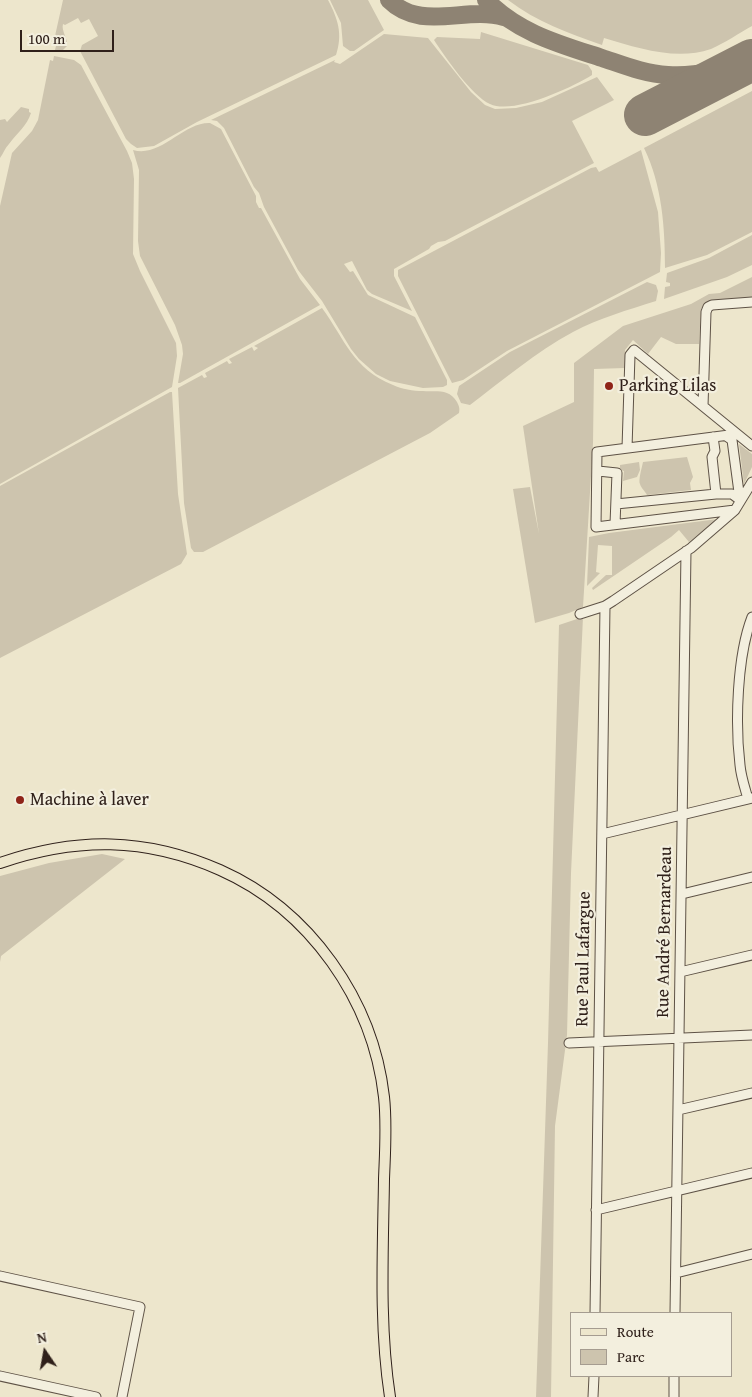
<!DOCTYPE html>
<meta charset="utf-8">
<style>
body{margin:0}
#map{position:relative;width:752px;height:1397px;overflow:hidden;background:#ede6cc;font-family:"Gentium Book Plus",serif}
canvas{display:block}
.legend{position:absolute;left:570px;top:1312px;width:162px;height:65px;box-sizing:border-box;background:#f3efde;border:1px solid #a59c90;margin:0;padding:6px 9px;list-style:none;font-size:15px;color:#2f201a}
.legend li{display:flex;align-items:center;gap:10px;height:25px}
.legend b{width:25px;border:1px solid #a59c90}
.north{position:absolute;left:20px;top:1327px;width:50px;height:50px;-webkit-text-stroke:4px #f3efde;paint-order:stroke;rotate:348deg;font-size:14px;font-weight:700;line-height:20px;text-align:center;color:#2f201a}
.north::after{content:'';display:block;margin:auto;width:18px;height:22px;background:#2f201a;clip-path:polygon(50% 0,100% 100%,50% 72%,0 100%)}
.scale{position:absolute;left:20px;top:30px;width:94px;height:22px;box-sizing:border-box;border:2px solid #2f201a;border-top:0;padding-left:6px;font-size:15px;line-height:18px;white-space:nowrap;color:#2f201a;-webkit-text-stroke:4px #f3efde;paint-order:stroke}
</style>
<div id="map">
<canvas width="752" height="1397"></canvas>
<ul class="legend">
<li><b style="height:6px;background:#ede6cc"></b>Route</li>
<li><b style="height:14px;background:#cdc4ae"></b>Parc</li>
</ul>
<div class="north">N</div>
<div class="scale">100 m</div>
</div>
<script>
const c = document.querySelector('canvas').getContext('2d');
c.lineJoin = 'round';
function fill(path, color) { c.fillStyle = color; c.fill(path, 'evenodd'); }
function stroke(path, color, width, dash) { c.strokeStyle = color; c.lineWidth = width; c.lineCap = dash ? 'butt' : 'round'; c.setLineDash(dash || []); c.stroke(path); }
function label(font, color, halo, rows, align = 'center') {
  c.font = font + ' "Gentium Book Plus",serif'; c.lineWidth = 4.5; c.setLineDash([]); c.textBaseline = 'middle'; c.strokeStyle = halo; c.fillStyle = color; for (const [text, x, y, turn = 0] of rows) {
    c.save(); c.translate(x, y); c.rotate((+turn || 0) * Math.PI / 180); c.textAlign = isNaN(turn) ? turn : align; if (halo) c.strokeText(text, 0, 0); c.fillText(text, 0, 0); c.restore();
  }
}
fill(new Path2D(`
 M63,0H328C338,19 343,34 336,55L197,122L154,146L137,148L131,144L126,139L80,51L82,45L98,36L89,19L81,23L78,18L65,25L63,24C61,31 68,38 67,46L62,51L55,50L56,46L53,45Z
 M330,0H368L384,30L354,51H350L343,46L341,23Z
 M508,0H752V26C739,33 725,43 711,49C676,61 638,48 604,38L602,45C568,33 537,22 508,0Z
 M481,32L588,65L592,71V75C571,88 513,115 490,104C472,96 445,57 434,40L437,37L480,39Z
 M384,34L428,38L471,92L485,105L495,109L516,108L542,102L597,77L614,100L572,121L594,163L445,241L438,242L431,246L429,249L394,269V276L412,311L372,294L367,290L352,261L344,264L350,272L353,271L368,295L415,317L447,380V385L443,387L423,388L390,381L376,374L359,359L351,349L322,301L298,270L264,207L259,193L254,187L224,128L217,121L211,120L335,60L334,62L340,64Z
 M54,56L74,60L81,65L127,151L132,163L134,179L133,254L140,271L176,343L177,356L172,387L0,484V206L12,153L32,131L38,120L50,60L53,61Z
 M752,91V232L707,255L665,268C665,227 662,185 644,148Z
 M21,107L29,109V112L31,113C27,126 17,133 9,144C5,148 3,154 0,158V120L5,119L7,122Z
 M210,123L221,129L256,196V202L259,208H261L300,279L320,305L180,383H178L183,354L182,345L175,325L140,256L138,241L139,170L133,150C161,158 183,122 210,123Z
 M641,150L658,212L661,253L660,272L507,351L463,380L452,383L398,276V270L591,168L596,167L599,172Z
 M752,235V265L727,277L664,299L665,287L670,286V283L666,282L667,273L709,258Z
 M752,277V298L710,301L701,309L699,344H676L661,337L648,354L633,340L625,350V368L594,369L593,443L583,607L569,613L535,623L513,489L530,487L539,534L523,426L574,402V363L623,326L691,304L709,294L720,293Z
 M647,282L656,285L658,291L656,301C628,310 599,318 573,332C536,352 503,380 470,405L461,403L457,394L459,386L510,352Z
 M322,308C346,341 352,368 393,385C402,389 413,391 423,391C437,392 449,388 457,402C459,406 460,408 459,413L430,433L409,444L203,552H194L191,548L184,503L178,388L202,375L204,378L207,377L205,373L227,361L229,364L232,363L229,359L252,347L254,351L258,348L254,346Z
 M170,392H172L178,494L187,554L181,564L0,658V486Z
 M739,444L752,454V467L744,484Z
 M687,457L693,477L690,483L691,490L647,495C645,491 641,488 640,484C638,481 642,467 643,462Z
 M639,462L640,470L637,477L623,481L624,471L620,470V465Z
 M718,519L689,542L679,530L671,537L593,590L592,588L606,575H612V546L598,545L596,572L600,573L587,586L589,537L609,533Z
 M583,617L571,873L567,1035L555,1126L551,1397H536L548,1043L559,625Z
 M102,854L125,859L1,956L0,962V876L49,863Z`), '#cdc4ae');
stroke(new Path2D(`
 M389,0C421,32 465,6 504,17
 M486,0C518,33 559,44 602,58C623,65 645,74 668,75C697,77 724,70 751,60`), '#8e8373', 18);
stroke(new Path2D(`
 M645,115L752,60`), '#8e8373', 42);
const minor = new Path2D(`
 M703,406L706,312L708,307L712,305L752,302
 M726,436L732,440L740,500
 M713,437L715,451L712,457L716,494
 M627,448L630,355L634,350L752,446
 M598,471L617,473L615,524
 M616,504L716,494H732L740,500
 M735,510L596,527L597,452L737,434
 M580,614L605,606L613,601L691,548L735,510L752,482
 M748,799C745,788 741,777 740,765C735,723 737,656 752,617
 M602,834L752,798
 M682,894L752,877
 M680,972L752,955
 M569,1043L752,1035
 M678,1110L752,1093
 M596,1210L752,1173
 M676,1273L752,1254
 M0,1276L140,1307L122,1397
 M595,1313L605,606
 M675,1313L686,551
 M0,1376L96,1397
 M674,1376V1397
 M593,1397L594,1376`);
const major = new Path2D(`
 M0,863C77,837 145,837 220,870C310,910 373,1000 384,1097C387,1124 385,1152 384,1179C383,1252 379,1325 390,1397`);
stroke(minor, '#5e5246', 11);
stroke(major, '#2f201a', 12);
stroke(minor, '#f3efde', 9);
stroke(major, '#ede6cc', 10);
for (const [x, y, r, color] of [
 [609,386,5,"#8f2418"],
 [20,800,5,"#8f2418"]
]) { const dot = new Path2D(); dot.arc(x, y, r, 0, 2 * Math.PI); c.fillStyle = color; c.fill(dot); stroke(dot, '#f3efde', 2); }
label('18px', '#2f201a', '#f3efde', [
 ["Parking Lilas",619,386],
 ["Machine à laver",30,800]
], 'left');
label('18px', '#2f201a', '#f3efde', [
 ["Rue André Bernardeau",665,932,-89],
 ["Rue Paul Lafargue",584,959,-89]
]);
</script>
